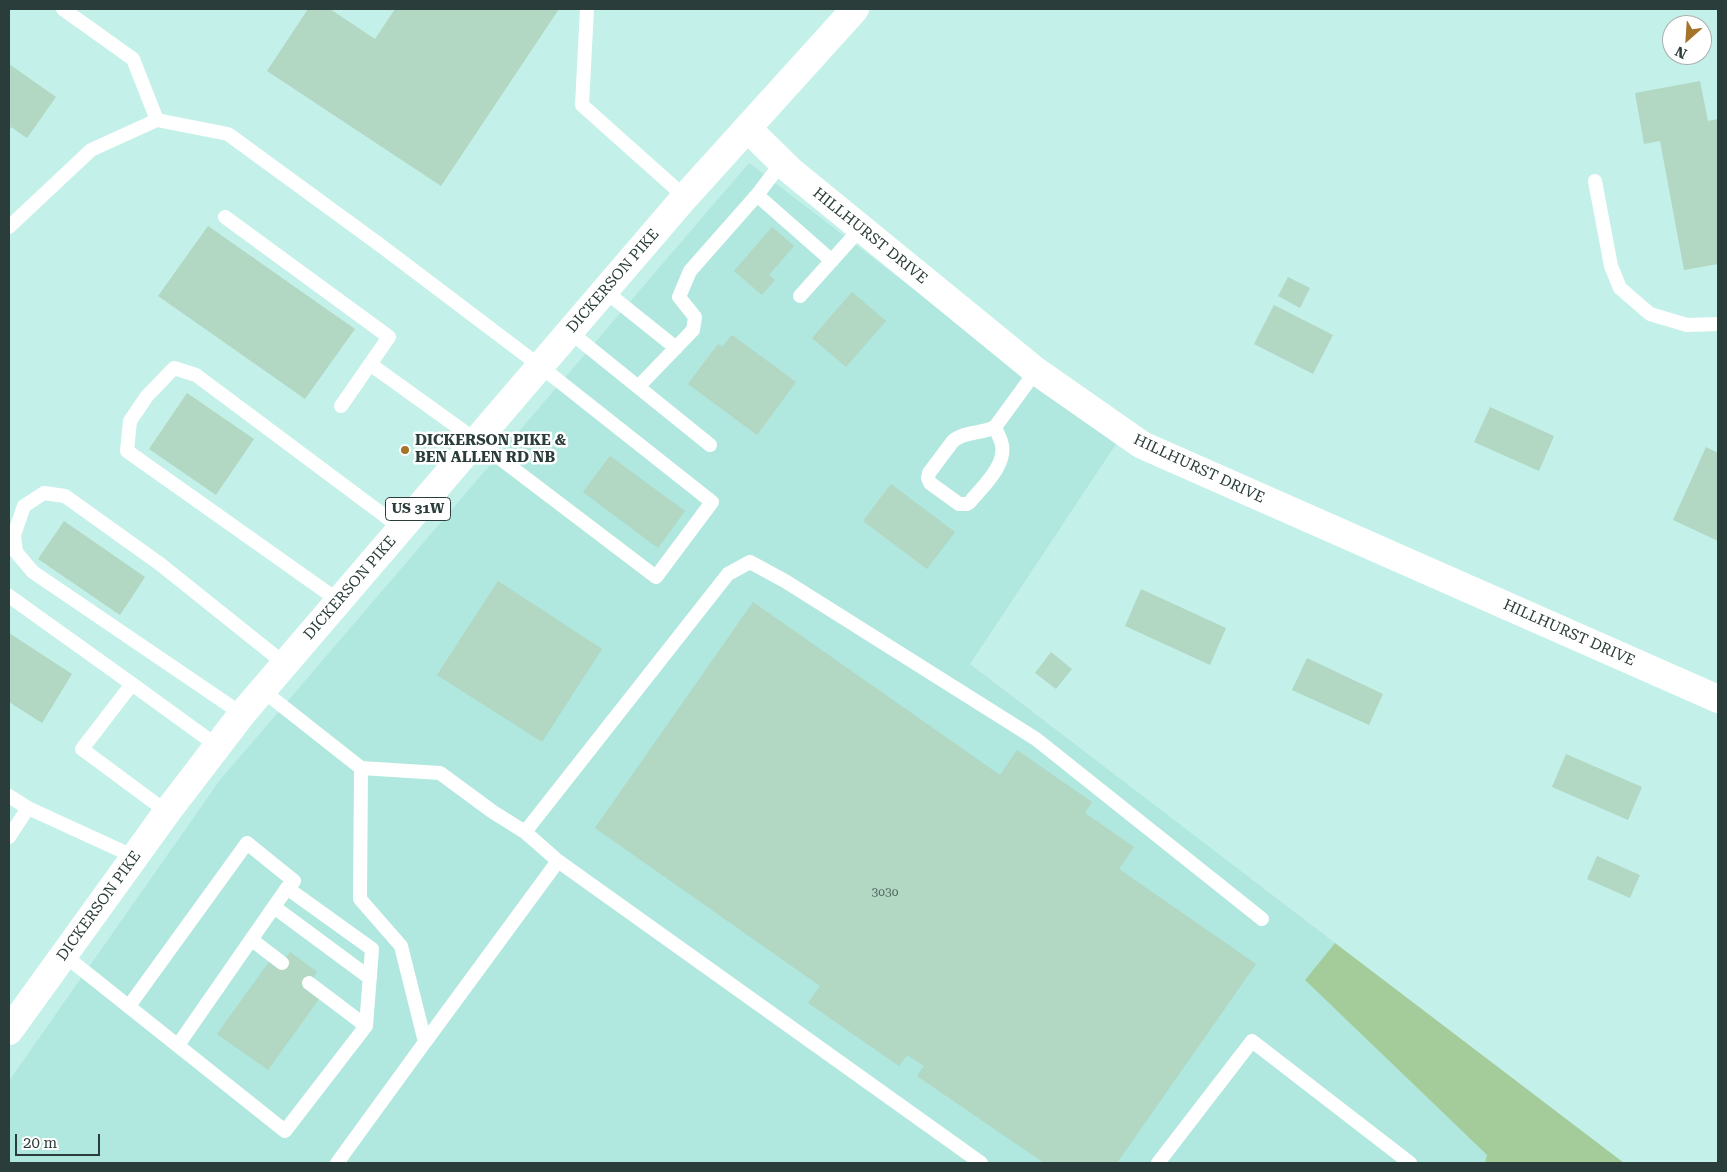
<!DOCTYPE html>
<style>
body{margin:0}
#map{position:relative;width:1727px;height:1172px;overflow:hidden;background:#c3f0e9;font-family:"Roboto Serif",serif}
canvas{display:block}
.frame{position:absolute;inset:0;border:10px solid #2b3d3a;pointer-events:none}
.north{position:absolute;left:1662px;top:15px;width:50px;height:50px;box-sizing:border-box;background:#fff;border:1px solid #aab1b0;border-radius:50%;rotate:206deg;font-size:14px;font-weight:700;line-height:20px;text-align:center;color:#2b3d3a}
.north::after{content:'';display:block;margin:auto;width:18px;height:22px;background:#a47429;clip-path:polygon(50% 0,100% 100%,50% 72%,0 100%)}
.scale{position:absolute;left:15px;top:1134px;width:85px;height:22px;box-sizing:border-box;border:2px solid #2b3d3a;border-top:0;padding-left:6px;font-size:15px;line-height:18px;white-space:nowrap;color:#2b3d3a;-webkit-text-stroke:4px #fff;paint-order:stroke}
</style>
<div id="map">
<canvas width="1727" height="1172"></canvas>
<div class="frame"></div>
<div class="north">N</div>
<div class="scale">20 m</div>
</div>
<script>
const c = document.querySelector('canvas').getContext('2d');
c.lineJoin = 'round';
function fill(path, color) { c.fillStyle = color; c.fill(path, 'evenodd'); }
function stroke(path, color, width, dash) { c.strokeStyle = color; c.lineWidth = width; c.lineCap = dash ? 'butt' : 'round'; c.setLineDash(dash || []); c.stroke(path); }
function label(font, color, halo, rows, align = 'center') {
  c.font = font + ' "Roboto Serif",serif'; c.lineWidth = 5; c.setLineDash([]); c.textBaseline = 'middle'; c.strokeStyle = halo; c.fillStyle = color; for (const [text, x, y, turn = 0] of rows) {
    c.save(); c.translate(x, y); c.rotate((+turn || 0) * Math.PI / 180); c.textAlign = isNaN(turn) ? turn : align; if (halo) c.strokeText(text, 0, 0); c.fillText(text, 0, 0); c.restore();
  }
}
fill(new Path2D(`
 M749,163L1116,444L970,664L1335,943L1305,980L1487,1155L1485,1163H9V1081L220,780Z`), '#b0e7de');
fill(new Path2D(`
 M1335,943L1624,1163H1485L1487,1155L1305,980Z`), '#a3cc9a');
fill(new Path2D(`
 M308,9H330L375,39L395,9H559L441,186L267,71Z
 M9,64L56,97L27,138L11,127L9,131Z
 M1700,81L1708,121L1718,119V264L1684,270L1660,141L1644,144L1635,93Z
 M208,226L355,329L305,399L158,296Z
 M772,227L794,246L769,275L775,280L762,295L734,271Z
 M1288,277L1310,288L1300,308L1278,296Z
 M852,292L886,321L846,367L812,338Z
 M1274,305L1333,335L1313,374L1254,344Z
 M732,335L796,382L757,435L688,384L718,344L722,347Z
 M187,393L254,439L216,495L149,449Z
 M1490,407L1554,436L1539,471L1474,442Z
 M1706,447L1718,453V541L1673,520Z
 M610,456L685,511L658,548L583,492Z
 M891,484L955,532L927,569L863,521Z
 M64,521L145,577L120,615L38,559Z
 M498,581L602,649L542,742L437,675Z
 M1141,589L1226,628L1210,665L1125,626Z
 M753,602L1000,775L1017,750L1092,802L1085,813L1134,847L1119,869L1256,964L1117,1163H1044L917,1076L924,1066L907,1055L899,1066L808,1003L820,986L595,828Z
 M9,633L72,674L42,723L9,702Z
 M1051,652L1072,669L1056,689L1035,673Z
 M1307,658L1383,694L1369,725L1292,690Z
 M1566,754L1642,787L1628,820L1552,787Z
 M1597,856L1640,875L1630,898L1587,879Z
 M290,952L317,972L305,989L319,999L268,1070L217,1034L269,962L278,968Z`), '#b2d7c3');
stroke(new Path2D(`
 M63,9L133,59L157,120
 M587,9L582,105L685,197
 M1595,181L1611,266L1620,288L1650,314L1687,325L1718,324
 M757,195L832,261
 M225,217L389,337L341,406
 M9,227L91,150L157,120L228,134L380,245L540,366L712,502L656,577L477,441L370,364
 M605,291L676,348
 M800,296L861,228
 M570,332L710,445
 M638,387L693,330L695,317L679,297L690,271L757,195L783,161
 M995,427C997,433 1001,439 1002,445C1006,466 982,487 970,502L967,504H959L930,483L928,478L929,473L953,441C964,431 982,434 995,427L1036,371
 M9,596L132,684
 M339,601L127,451L130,421L147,396L174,368L196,375L401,528
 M262,690L361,768
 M242,714L33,572L16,552L14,535L24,506L44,493L65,496L160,564L285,664
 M9,796L28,808L9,837
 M28,808L135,857
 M167,812L82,749L132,684L216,745
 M525,832L728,574L750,562L785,581L1036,739L1262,919
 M274,907L370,978
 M252,940L282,963
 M64,955L285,1131L366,1026L372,949L287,888
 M309,983L366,1026
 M129,1006L247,843L294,881L287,888L178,1045
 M425,1042L558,861
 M337,1163L425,1042L401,946L360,899L361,768L440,773L493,812L525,832L558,861L981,1163
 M1158,1163L1252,1041L1410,1163`), '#fff', 14);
stroke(new Path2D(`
 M748,129L791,171L1036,371L1142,445L1718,699`), '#fff', 28);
stroke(new Path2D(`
 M9,1031L167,812L242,714L685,197L855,9`), '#fff', 28);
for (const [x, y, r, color] of [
 [405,450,5,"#a47429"]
]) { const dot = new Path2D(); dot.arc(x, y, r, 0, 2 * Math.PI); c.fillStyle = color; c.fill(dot); stroke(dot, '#fff', 2); }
label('12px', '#4d645c', null, [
 ["3030",885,892]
]);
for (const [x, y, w] of [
 [418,509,65]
]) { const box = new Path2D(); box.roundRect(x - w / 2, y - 11.5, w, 23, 4); c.fillStyle = '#fff'; c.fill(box); stroke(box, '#2b3d3a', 1); }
label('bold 14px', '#2b3d3a', null, [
 ["US 31W",418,509]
]);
label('15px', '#2b3d3a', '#fff', [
 ["HILLHURST DRIVE",870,236,39],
 ["DICKERSON PIKE",613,281,-49],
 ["HILLHURST DRIVE",1199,469,25],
 ["DICKERSON PIKE",350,588,-49],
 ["HILLHURST DRIVE",1569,633,24],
 ["DICKERSON PIKE",99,906,-54]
]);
label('bold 15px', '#2b3d3a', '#fff', [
 ["DICKERSON PIKE &",415,441],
 ["BEN ALLEN RD NB",415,458]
], 'left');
</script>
